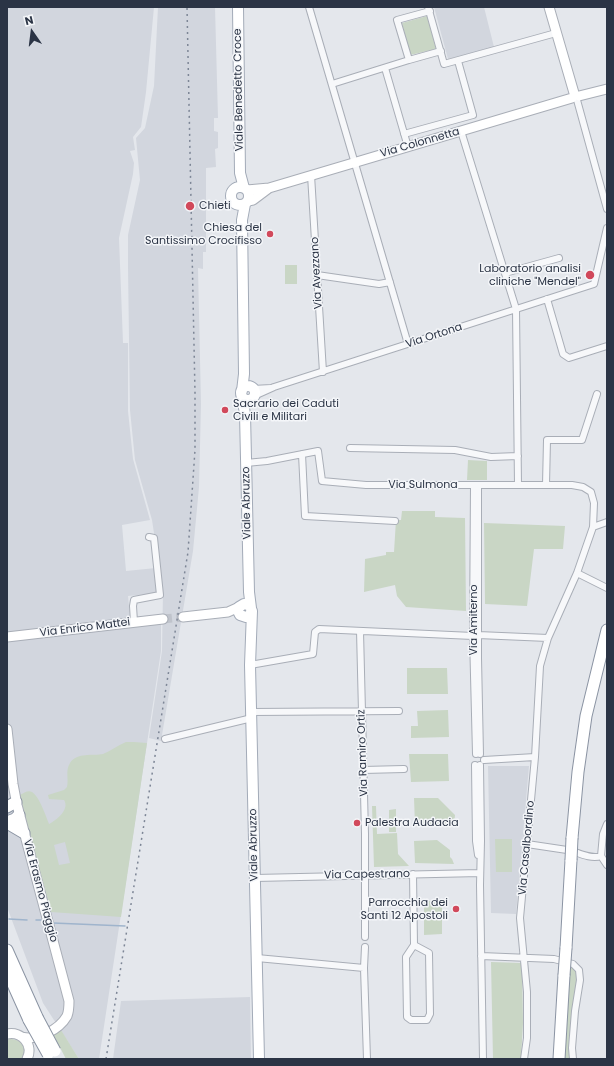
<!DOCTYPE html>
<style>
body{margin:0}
#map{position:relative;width:614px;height:1066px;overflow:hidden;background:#e4e7ec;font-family:Poppins,sans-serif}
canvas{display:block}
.frame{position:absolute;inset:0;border:8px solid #2b3445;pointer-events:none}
.north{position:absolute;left:12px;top:12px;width:40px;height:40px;-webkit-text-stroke:3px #f4f6f9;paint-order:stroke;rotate:346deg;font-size:11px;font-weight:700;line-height:16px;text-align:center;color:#2b3445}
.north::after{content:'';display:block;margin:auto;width:14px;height:18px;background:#2b3445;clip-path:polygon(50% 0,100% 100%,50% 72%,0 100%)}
</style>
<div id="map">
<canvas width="614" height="1066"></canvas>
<div class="frame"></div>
<div class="north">N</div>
</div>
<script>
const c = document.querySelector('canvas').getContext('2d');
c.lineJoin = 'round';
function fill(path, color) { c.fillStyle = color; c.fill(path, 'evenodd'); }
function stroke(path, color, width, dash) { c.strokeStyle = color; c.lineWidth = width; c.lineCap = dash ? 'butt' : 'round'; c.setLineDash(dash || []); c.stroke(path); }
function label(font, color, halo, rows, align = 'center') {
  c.font = font + ' Poppins,sans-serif'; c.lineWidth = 3; c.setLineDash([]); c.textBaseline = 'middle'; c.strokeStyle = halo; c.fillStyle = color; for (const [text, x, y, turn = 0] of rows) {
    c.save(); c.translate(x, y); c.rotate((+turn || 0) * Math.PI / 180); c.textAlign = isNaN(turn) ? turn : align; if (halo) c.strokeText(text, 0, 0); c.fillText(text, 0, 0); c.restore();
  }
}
fill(new Path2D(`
 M7,7H154L146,92L141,127L133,137L135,150L130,151L134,163L133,174L119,238L123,343H128V411L133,459L150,520L122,525L126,571L156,568L157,593L128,596L131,627L161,623V651L99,1059H79L43,1003L7,907Z
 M158,7H215L218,118H214V131L218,132V148L215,149L216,167L206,168V252H203V269L198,268L201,404L199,487L193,551L161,741L149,738L162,651L163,592L152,520L135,460L130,410L128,267V235L140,180L136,138L145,128L154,86Z
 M434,7H484L494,47L448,59Z
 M488,766H529L516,914L491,913Z
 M250,997L251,1059H113L121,1001Z`), '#d2d6de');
fill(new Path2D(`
 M427,16L436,49L410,55L402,23Z
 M285,265H297V284H285Z
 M468,460L487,461V480H467Z
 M402,511H435V517L465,518L466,611L406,607L397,596L395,585L364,592L365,559L386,555V552H394L396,520H401Z
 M484,523L565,526L563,549H534L527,606L485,604Z
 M407,668H447L448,694H407Z
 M448,710L449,737L411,738V726H418L417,711Z
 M126,742H134L147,743L121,917L51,912L30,838L20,795C24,793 28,790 32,792C39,796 46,816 49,824C57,820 70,809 64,800L49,799L48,795L64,790L67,787C69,779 65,771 70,763C77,752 93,756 103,754C111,751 118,745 126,742ZM65,842L70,863L59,865L54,845Z
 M409,754H448L449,781L411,782Z
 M414,798H438L455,815L454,825H415Z
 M372,806H376L377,834L397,833L398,854L409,866L374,867Z
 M396,809V832H389V810Z
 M495,839H512V872H496Z
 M437,840L450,850V857L452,859L454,864L415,863L414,841Z
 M424,901H442V934L424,935Z
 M491,962L522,963L523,1023L521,1059H493Z
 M568,963L578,972L571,1059H562Z
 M61,1030L79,1059H66L53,1034Z
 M10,1039C22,1039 29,1049 21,1059H7V1040Z`), '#c9d6c5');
stroke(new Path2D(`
 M9,919L27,920
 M36,920H41
 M53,923L125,926`), '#9fb4cc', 1.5);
stroke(new Path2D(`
 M163,619L183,617`), '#bfc3cb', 9, [9, 4.5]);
const street = new Path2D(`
 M309,7L408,344
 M428,7L444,64L556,33
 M409,60L397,20L430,11
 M385,68L408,147
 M332,84L409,60L441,51
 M577,100L607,209
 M461,131L516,309L518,485
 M404,134L473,115L458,61
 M311,175L323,372
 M505,273L559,258
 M317,275L379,284L390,282
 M547,299L563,354L569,358L607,346
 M253,389L271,388
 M254,396L274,387L594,284L607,228
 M350,448L455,450L491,457L518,456
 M302,454L305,516L395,521
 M246,463L267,461L318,451L322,481L366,485H572L583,487L591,492L594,503L593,527L577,573L548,638L478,635
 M474,485L473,636L476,754
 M478,485V658L480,754
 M546,485L547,440H582L597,394
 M593,527L607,522
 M577,573L607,588
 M134,622L133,606L134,600L160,595L154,538L149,537
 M360,631L365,834V937
 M250,665L313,654L315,632L319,629L473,636
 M251,712L399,711
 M165,739L252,718
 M484,760L535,757
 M475,765L476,841L478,855
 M480,765L481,841L480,885L483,1059
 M363,770L404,769
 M527,844L567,850
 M575,852C583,855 593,859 601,856L607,865
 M601,856L603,834L607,824
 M413,874L414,945L406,957L407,1017L411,1020H427L430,1014L429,953L414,945
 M255,878L480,873
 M481,956L554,959L573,964L579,970L580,980L575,1011L572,1048L573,1059
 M257,958L364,968L365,947
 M364,968L367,1059
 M524,1059L527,1038V992L520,918L535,757L540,666L548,638`);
const secondary = new Path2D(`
 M549,7L574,93
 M579,96L607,89
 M247,190L269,188L572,98
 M248,201L253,200L269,188
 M183,617L228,612L239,607
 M7,637L163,619
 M7,729L13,784L17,805L69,1001C69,1006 69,1011 67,1016C59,1030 37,1041 22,1037
 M7,1034C22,1031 34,1045 27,1059`);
const primary = new Path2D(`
 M238,7L240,173L244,188
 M231 196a9 9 0 1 1 18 0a9 9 0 1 1-18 0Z
 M241 393a7 7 0 1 1 14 0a7 7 0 1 1-14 0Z
 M242,391L244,374L242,220L245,204
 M242,396L245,414L249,592L251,608
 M252,611L249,616L246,617L240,615L238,611L239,607L244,604L249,605L252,611L250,665L259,1059`);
const highway = new Path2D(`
 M7,807L16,802
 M7,822L15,819L19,815
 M7,823L24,833
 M572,838L578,772L586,716L607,630
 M566,948L571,860
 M7,950L37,1017
 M7,971L29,1020
 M559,1059L564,975`);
stroke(street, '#a9aeb7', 8);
stroke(secondary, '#a9aeb7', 11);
stroke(primary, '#a3abb8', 12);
stroke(highway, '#8b94a3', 13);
stroke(street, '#f7f8fa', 6);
stroke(secondary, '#fff', 9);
stroke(primary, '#fff', 10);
stroke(highway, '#fff', 11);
stroke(new Path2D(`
 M106,1059L188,552L195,450V393L187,7`), '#7d8696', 1.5, [2, 4]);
const highwayBridge = new Path2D(`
 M571,860L572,838
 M564,975L566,948
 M37,1017L55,1051
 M29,1020L48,1054`);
stroke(highwayBridge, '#8b94a3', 13, []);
stroke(highwayBridge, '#fff', 11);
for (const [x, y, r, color] of [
 [190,206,5,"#d1495b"],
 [270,234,4,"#d1495b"],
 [590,275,5,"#d1495b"],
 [225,410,4,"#d1495b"],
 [357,823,4,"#d1495b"],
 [456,909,4,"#d1495b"]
]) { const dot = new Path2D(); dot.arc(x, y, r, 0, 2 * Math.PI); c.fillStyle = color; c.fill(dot); stroke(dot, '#f4f6f9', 1.5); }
label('11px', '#2b3445', '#f4f6f9', [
 ["Viale Benedetto Croce",239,90,-91],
 ["Via Colonnetta",420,143,-16],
 ["Via Avezzano",317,273,-93],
 ["Via Ortona",434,336,-18],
 ["Via Sulmona",423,485],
 ["Viale Abruzzo",247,503,-91],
 ["Via Amiterno",474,620,-90],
 ["Via Enrico Mattei",85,628,-7],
 ["Via Ramiro Ortiz",363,753,-92],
 ["Viale Abruzzo",254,845,-91],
 ["Via Casalbordino",527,848,-85],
 ["Via Capestrano",367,875,-1],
 ["Via Erasmo Piaggio",40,891,75]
]);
label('11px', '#2b3445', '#f4f6f9', [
 ["Chieti",199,206],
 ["Chiesa del",262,228,"right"],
 ["Santissimo Crocifisso",262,241,"right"],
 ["Laboratorio analisi",581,269,"right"],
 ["cliniche \"Mendel\"",581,282,"right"],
 ["Sacrario dei Caduti",233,404],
 ["Civili e Militari",233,417],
 ["Palestra Audacia",365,823],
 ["Parrocchia dei",448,903,"right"],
 ["Santi 12 Apostoli",448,916,"right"]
], 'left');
</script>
